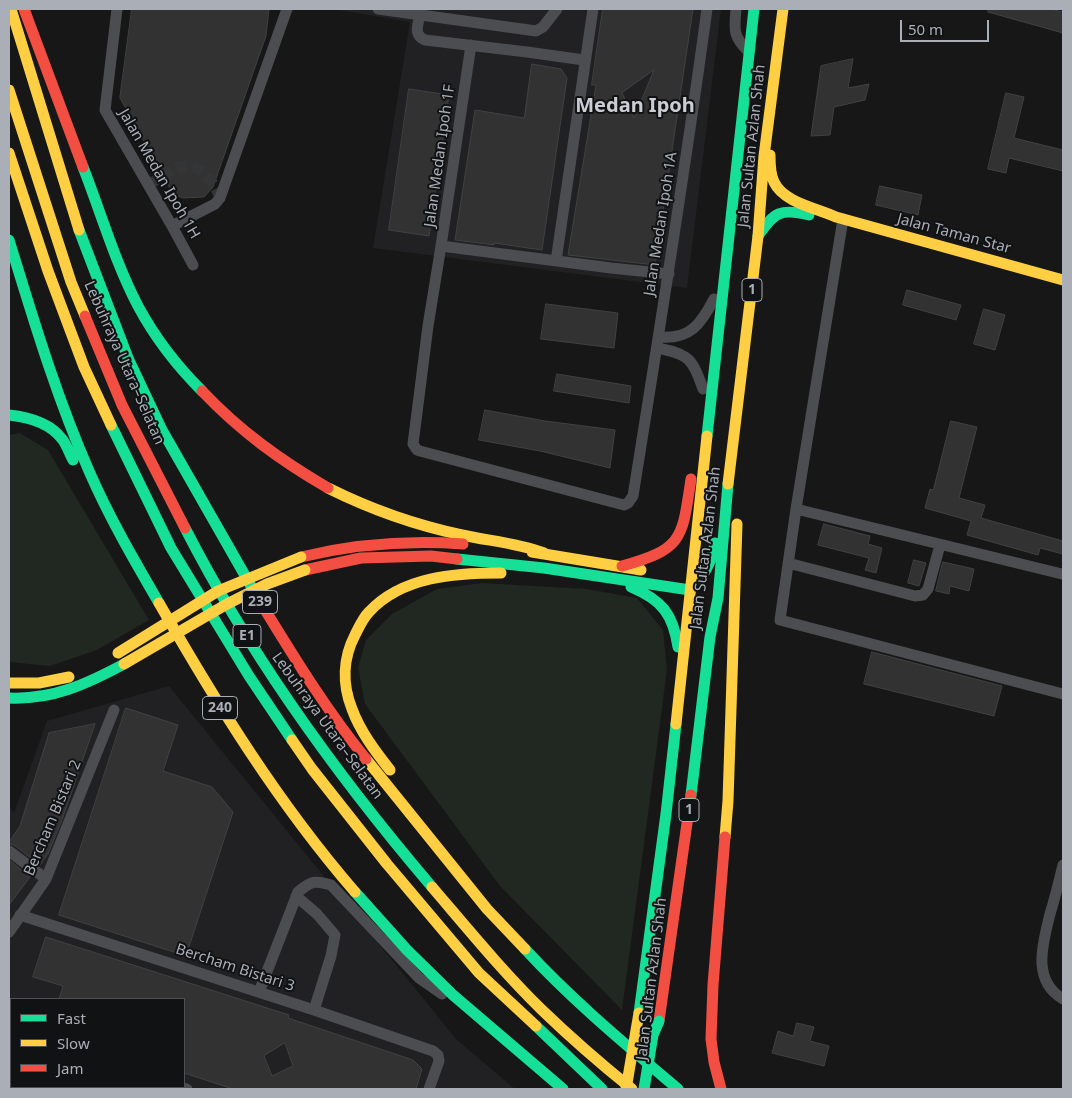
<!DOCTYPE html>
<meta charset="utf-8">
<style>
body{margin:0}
#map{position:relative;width:1072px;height:1098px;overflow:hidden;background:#171717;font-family:"Noto Sans",sans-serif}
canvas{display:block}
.frame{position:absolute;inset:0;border:10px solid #aaaeb7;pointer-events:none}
.legend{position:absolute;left:10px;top:998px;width:175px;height:90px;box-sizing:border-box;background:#111213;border:1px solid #4e5055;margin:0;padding:6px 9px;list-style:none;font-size:15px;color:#aaaeb7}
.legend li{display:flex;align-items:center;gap:10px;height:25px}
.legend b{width:25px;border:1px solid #4e5055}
.scale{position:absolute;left:900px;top:20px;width:89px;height:22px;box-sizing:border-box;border:2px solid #aaaeb7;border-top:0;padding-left:6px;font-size:15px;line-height:18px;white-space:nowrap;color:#aaaeb7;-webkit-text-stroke:4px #111213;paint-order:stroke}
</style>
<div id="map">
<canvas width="1072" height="1098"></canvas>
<div class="frame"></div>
<ul class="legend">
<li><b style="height:6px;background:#16e098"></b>Fast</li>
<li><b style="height:6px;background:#ffcf43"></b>Slow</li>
<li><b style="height:6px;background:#f24e42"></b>Jam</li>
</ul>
<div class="scale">50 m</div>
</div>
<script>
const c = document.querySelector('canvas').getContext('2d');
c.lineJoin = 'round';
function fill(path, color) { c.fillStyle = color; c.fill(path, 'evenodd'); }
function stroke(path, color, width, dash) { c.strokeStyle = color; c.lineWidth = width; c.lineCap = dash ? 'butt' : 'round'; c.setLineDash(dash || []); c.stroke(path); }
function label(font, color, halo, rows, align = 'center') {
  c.font = font + ' "Noto Sans",sans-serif'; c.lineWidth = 4; c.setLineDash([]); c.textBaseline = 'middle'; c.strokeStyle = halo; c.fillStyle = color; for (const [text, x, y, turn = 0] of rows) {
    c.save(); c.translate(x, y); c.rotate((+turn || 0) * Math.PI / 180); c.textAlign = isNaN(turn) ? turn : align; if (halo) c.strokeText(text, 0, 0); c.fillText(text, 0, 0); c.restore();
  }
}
fill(new Path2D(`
 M333,9H721L687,288L373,248L410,22Z
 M169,686L457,1040L515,1089H59L51,1087H184V999H11V1074L9,1073V806L14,813L47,721Z`), '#212123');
fill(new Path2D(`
 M20,433L48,450L149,620L97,650L50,666L9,662V435Z
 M482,583L587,589L637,598L663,630L667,670L622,1010L500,886L365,704L358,667L366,640L392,614L437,589Z`), '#212721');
const building = new Path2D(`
 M132,9H269L266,36L213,187L204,197L183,198L173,194L120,98Z
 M603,9H693L655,265L568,255L596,85H592ZM654,70L634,118L622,93Z
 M989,9H1050L1063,12V33L988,12Z
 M853,59L848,88L869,84L865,100L834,107L830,135L811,136L821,66Z
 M532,64L561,69L567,78L542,250L494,243V245L455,240L475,110L524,118Z
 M409,89L449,95L429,236L389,230Z
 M1006,93L1024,97L1014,138L1063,150V171L1009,158L1006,173L988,169Z
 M880,186L922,195L918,215L876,205Z
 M907,290L961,305L956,320L903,305Z
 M546,304L618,313L614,348L541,339Z
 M984,309L1005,315L995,350L974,344Z
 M557,374L631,386L629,403L554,391Z
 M485,410L545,421L615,430L610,468L540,451L479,440Z
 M951,421L977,427L959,498L985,505L981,518L1063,541V554L1040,548L1038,555L967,535L971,521L925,508L930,489L933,490Z
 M824,524L870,536L868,544L882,548L876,573L865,570L869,558L818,545Z
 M914,560L926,563L919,586L908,583Z
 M943,562L974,569L969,591L950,586L949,594L936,591Z
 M872,652L1002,686L994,716L864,684Z
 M126,708L178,725L163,771L212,787L233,812L186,956L59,915Z
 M95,724L62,820L48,854L40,865L14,845L9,844V842L20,826L49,733Z
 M9,860L30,877L9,905Z
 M46,937L289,1015L288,1018L413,1060L422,1069L416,1089H233L184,1073V999H59L63,986L33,977ZM285,1043L293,1066L272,1076L264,1056Z
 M797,1023L814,1027L810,1041L829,1046L824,1066L772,1053L778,1031L793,1036Z`);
fill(building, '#323232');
stroke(building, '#404143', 1);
stroke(new Path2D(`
 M148,185C157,180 166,172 176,168C198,159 214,181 220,198`), '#343537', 11, [11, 5.5]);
stroke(new Path2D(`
 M117,9L105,110L172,226L193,265
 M378,9L536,31L543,27L557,9
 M736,9C734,30 733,37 749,52
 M420,15C418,25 413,35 425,40L527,52L584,60
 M471,45L441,246L428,326L413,444L417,450L420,451L624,505L628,503L633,496C659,334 685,172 707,9
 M843,219L796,509L780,620L1063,694
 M172,226L215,204L220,198L287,9
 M441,246L611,268L669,274
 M556,261L593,9
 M659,337C690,340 701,324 714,299
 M657,348C689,354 692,358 703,389
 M796,509L1062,574
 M788,563L915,596L923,595L928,589L940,545
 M9,851L46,879
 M1063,865C1059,881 1055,898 1050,914C1043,943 1031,980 1063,999
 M296,896L317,914L335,935L331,956L314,1010
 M20,915L314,1010L433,1051L438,1055L439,1061L429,1089
 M9,932L46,879L114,710
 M259,992L298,892C311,881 315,880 331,885L419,978L442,994
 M9,1032L11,1033
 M179,1087L187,1089`), '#4c4d50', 11);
stroke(new Path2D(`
 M83,167C101,213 115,262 138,306C154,336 178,367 202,391
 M79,230L128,358L162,430L259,600
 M758,236C774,212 781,208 809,215
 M9,240C33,318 56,396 89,471C109,517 134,560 159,603
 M9,415C28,417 50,423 62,439C67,445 69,453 73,460
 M111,425L171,548L249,676L292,740
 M707,436L754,9
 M185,528C250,655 340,779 432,887
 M457,559L544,568L690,590C704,577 712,562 715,543
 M631,587C662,600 673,614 678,647
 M9,698C52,700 87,684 124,664
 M691,795L710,637L718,598L728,484
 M355,892L407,950L453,995L563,1089
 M525,949C572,1000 625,1044 678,1089
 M639,1013L666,814L676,724
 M536,1026L602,1089`), '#16e098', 11);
stroke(new Path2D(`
 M11,9L79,230
 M9,90L71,282L85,316
 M9,153L48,271L84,367L111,425
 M770,155C770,164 770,174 774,182C784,203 817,208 836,217L1063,280
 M728,484L758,236L764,156L783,9
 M328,488C370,509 415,525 462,535C489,541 518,543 544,553
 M532,552L641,570
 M159,603C217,704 278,803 355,892
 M9,683H39L69,677
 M676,724L707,436
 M292,740L312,769L387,864L479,973L536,1026
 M366,759L487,909L525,949
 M390,770C375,751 360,731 352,709C342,684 343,658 355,635C359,627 363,618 369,612C402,576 456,573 501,573
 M725,837L728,801L737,524
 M432,887C468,929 503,972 542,1010C571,1038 601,1064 632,1089`), '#ffcf43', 11);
stroke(new Path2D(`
 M24,9L83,167
 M85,316L122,405L185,528
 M202,391C240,431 280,460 328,488
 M301,557C355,544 408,540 463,544
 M622,566C684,549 682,538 691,479
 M305,570L361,558L431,556L457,559
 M259,600C292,654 326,710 366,759
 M659,1021L691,795
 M721,1089L714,1062L711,1039L713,985L725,837`), '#f24e42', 11);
stroke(new Path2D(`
 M644,1089L653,1035L659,1021`), '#16e098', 11);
stroke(new Path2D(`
 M118,653L218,591L301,557
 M124,664L227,604L267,584L305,570
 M626,1089L639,1013`), '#ffcf43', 11);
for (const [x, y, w] of [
 [752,290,20],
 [260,602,35],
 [247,636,28],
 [220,708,35],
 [689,810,20]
]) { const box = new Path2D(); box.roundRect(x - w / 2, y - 11.5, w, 23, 4); c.fillStyle = '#111213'; c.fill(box); stroke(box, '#aaaeb7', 1); }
label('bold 14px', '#aaaeb7', null, [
 ["1",752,290],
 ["239",260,602],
 ["E1",247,636],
 ["240",220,708],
 ["1",689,810]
]);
label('15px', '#aaaeb7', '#111213', [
 ["Jalan Sultan Azlan Shah",752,146,-84],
 ["Jalan Medan Ipoh 1F",440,156,-82],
 ["Jalan Medan Ipoh 1H",159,174,60],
 ["Jalan Medan Ipoh 1A",661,224,-81],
 ["Jalan Taman Star",954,234,15],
 ["Lebuhraya Utara–Selatan",124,363,66],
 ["Jalan Sultan Azlan Shah",706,548,-83],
 ["Lebuhraya Utara–Selatan",327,726,54],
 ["Bercham Bistari 2",53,818,-67],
 ["Bercham Bistari 3",235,968,18],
 ["Jalan Sultan Azlan Shah",652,979,-83]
]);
label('bold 20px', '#cacdd3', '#111213', [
 ["Medan Ipoh",635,106]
]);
</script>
